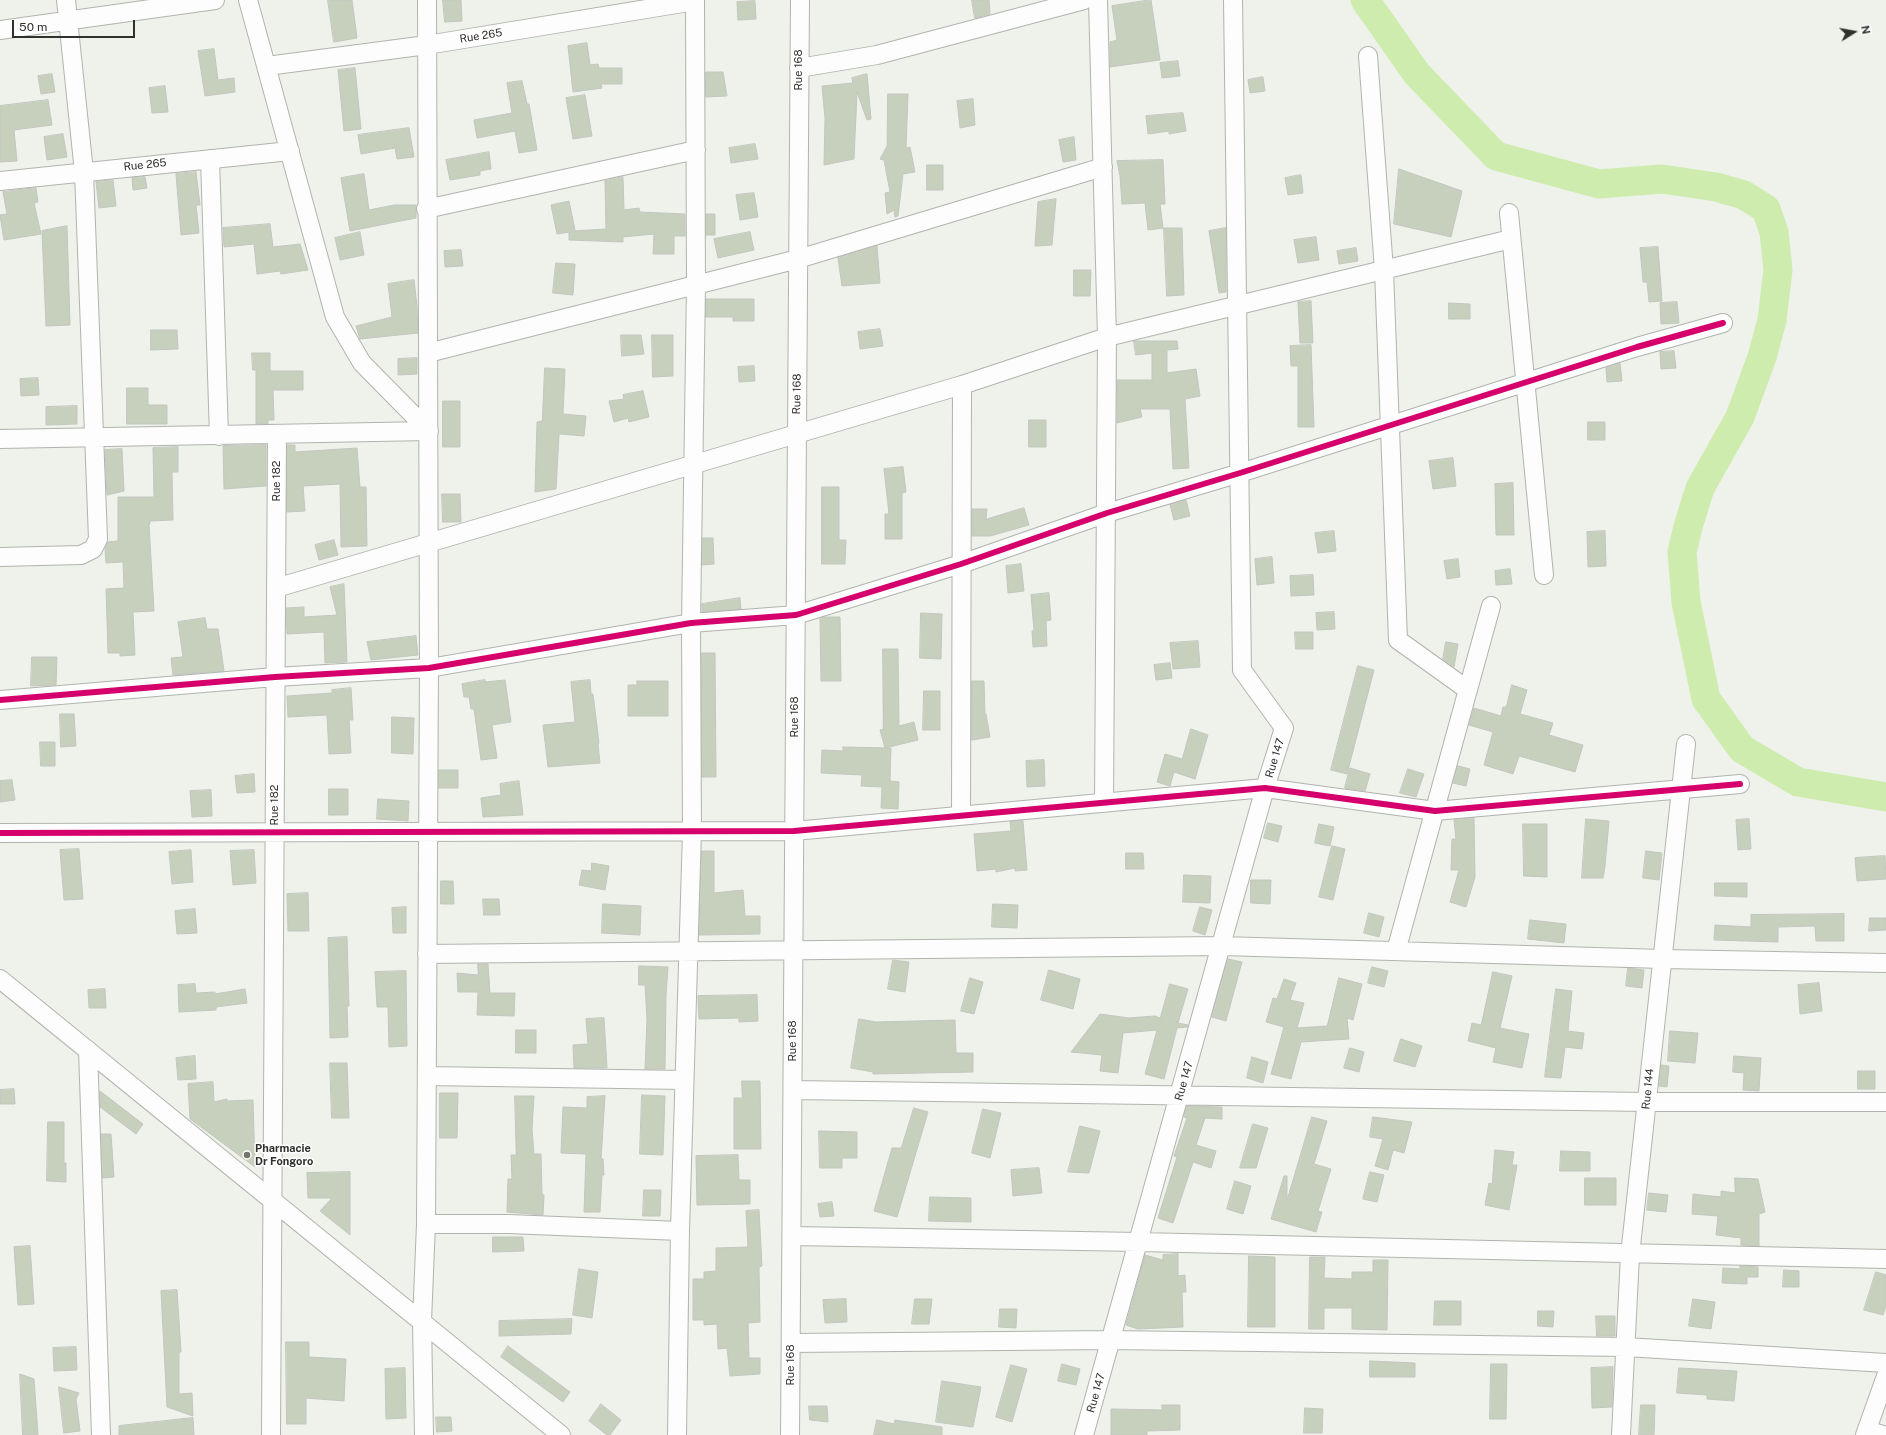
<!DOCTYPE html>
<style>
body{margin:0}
#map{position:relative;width:1886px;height:1435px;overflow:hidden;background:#eef2ea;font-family:"Public Sans",sans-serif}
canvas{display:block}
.north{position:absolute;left:1834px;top:12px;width:40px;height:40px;-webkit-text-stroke:3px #fff;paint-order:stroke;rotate:79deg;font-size:11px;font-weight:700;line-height:16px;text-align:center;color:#2e312c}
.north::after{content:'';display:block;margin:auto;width:14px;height:18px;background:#2e312c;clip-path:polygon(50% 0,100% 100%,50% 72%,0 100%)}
.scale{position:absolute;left:12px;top:20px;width:123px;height:18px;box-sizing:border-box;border:2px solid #2e312c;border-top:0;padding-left:5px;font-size:12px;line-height:14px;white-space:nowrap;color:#2e312c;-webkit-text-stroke:3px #fff;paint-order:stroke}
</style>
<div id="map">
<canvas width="1886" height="1435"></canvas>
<div class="north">N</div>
<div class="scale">50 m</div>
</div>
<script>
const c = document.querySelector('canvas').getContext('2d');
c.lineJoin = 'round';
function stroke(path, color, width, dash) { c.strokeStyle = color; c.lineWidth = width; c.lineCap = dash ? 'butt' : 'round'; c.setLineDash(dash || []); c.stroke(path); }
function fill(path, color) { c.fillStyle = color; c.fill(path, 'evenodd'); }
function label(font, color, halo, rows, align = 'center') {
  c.font = font + ' "Public Sans",sans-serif'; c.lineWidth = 3; c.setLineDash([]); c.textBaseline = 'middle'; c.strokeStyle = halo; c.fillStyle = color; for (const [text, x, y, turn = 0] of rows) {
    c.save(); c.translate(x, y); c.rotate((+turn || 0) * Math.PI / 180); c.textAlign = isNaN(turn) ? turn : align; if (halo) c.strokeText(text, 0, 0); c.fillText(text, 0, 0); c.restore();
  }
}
stroke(new Path2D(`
 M1365,0L1417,74L1496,156L1599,184L1662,179L1716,187L1744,195L1766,209L1774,232L1778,270L1772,320L1762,357L1740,417L1700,488L1688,527L1682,552L1686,602L1706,699L1742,749L1798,782L1886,797`), '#ceecae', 29);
const building = new Path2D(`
 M328,0H352L357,38L334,42Z
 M443,0H461L462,21L445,22Z
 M972,0H989L990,14L975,18Z
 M1151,0L1160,60L1110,67V42L1117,40L1112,6Z
 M755,1L756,19L738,20L737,2Z
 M587,43L590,65L598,64L599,68H622V84H601L602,88L573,92L568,46Z
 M214,49L218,80L234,78L235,92L205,96L198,51Z
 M1178,61L1180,76L1162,78L1160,63Z
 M355,68L361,129L344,131L338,70Z
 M706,72H723L727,96L706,97Z
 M52,74L55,92L41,94L38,76Z
 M867,74L871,119L867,120L857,92L854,159L824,165L825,118L822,86L853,83L852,78Z
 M1263,77L1265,91L1250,93L1248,80Z
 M522,81L527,104H529L537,150L519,153L515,131L477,138L474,120L512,113L507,83Z
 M165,86L168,112L152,113L149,88Z
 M888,94H908L906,148L910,147L915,172L903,174L898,216L895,217L894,210L887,214L885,193L890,192L884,160L880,159L887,146Z
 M585,95L592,136L573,139L566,98Z
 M973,99L975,125L960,128L957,101Z
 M48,100L52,125L14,130L17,161L0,162V106Z
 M1183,113L1186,131L1169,134V131L1148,134L1146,116Z
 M409,128L414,157L397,159L395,148L361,154L358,135Z
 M63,134L67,157L47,160L44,137Z
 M1074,137L1076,160L1063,162L1059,140Z
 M755,144L758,159L731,163L729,148Z
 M489,152L491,169L480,171V175L450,180L446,160Z
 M1163,160L1165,204H1160L1163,228L1148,230L1145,203L1122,204L1120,176L1117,161Z
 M927,165H943V190H927Z
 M1399,169L1462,191L1451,237L1394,224Z
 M196,172L200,205H196L199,233L181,235L176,174Z
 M364,174L369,210L394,205H416V218L350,231L341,178Z
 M1301,175L1303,193L1288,195L1285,178Z
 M145,177L147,188L133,190L132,178Z
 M623,177L624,210L639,208L640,212L685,214V236H674V254H653L654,234L623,237V242L569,240V232L557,234L551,205L569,201L575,230L573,231L606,229L605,181Z
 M113,180L116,206L99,208L96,182Z
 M36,188L38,202L34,203L41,234L4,240L0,215L7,214L3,192Z
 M754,193L758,217L740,220L736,195Z
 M1056,199L1052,245L1035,246L1038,202Z
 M706,214H715V235H706Z
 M270,224L273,247L300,244L308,270L281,274L280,271L257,274L254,244L224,247L223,228Z
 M67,226L70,325L46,326L42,231Z
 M1164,228H1182L1184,295L1167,296Z
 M1226,228V292L1219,293L1209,231Z
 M360,232L364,255L340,260L335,238Z
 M750,232L754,250L718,258L714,239Z
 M1316,237L1319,260L1298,263L1294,240Z
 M877,246L880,283L842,286L838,258Z
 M1658,247L1662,301L1649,302L1647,282H1643L1640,248Z
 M1356,248L1358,261L1339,264L1337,251Z
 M461,250L463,266L445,267L444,251Z
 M556,263L575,264L573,295L553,293Z
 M1074,270H1091L1090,296H1074Z
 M414,280L417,306L418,333L360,339L356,326L392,317L388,284Z
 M706,299H754V321H733V317H706Z
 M1311,301L1313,343H1300L1298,302Z
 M1677,302L1679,323L1661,324L1660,303Z
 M1449,303L1470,304V319H1449Z
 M880,329L883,346L860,349L858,332Z
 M151,330H177L178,349L151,350Z
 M621,335H641L644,354L622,356Z
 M652,335H673V376L653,377Z
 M1134,341H1177L1178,349L1167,350V373L1196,369L1200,396L1185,399L1189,468L1173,469L1170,409H1140L1142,417L1117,423V380H1152V353L1136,355Z
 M1311,345L1314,427H1298V366H1291L1290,346Z
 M1674,351L1676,368L1661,369L1660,352Z
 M252,353H270V371H303V390H273L274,420H268V424H256V370H253Z
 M417,358V374L398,375V359Z
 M1620,363L1622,381L1607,382L1606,368Z
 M754,366L755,381L739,382L738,367Z
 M545,368L565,369L563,414L586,416L584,436L559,434L556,489L535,492L537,422L542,421Z
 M38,378L39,395L21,396L20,379Z
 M127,388H148V405H167V424H127Z
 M643,391L649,417L629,422L628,418L614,422L609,401L624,399L623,395Z
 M443,401H460V447H443Z
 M77,406V424L46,425V407Z
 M1029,420H1046V447H1029Z
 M1588,422H1605V440H1588Z
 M266,445V486L224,489L223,446Z
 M287,445H295V452L357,448L360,487H366L367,546L341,547L340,484L303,486L305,511L287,512Z
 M178,447V472H172L173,520L150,521V524H149L154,611L133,612L135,655L120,656V653H108L106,589L124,588L123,562L106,563L105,549L108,542L118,541V497H154L153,448Z
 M122,449L124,491L107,495L105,450Z
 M1453,458L1456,486L1433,489L1429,461Z
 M903,467L906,492L902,493V539H885V514H889L884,469Z
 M1513,483L1514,535H1496L1495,484Z
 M822,487H839V540H846L845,564H822Z
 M442,494H460L461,522H443Z
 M1186,500L1190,516L1174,520L1170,505Z
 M1024,508L1029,525L990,536H972V509H987L986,519Z
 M1334,531L1336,551L1318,553L1315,533Z
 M1605,531L1606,566L1588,567L1587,532Z
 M703,538H713L714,564L702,565Z
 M334,540L338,555L319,560L315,545Z
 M1272,557L1274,583L1257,585L1255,559Z
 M1458,559L1460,577L1447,579L1444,561Z
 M1021,564L1024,591L1008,593L1006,566Z
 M1510,569L1512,584L1496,585L1495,571Z
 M1313,575L1314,595L1291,596L1290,576Z
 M344,584L347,662L325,663L324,632L287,634L286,608L304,607V617L337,615L330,587Z
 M1049,593L1051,620L1046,621L1047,646L1033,647L1032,631H1034L1031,595Z
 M740,598L741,609L702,612V604Z
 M1334,612L1335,629L1317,630L1316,613Z
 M921,613L942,614L941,659L920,658Z
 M824,617H840L841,681H821L820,619Z
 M205,618L207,629H218L224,671L173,675L171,658L183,657L178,622Z
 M1295,632H1313V649H1296Z
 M416,636L418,655L371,660L367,642Z
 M1198,641L1200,667L1173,669L1170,643Z
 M1446,642L1458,644L1454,667L1443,659Z
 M883,649H898L899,726L914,722L918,740L885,748L880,730L883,729Z
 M702,653H715L716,777H702Z
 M32,657H57L56,685L31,686Z
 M1170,663L1172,678L1156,680L1154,665Z
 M1358,666L1374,670L1347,774L1331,770Z
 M485,680V682L505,680L511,722L492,725L497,758L481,760L474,709H471L469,697H464L462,684Z
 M590,680L591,694H593L599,743L598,744L600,763L548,767L543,725L575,722L571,682Z
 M637,681H668V716H628V685H637Z
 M972,681H984L985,715L986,714L990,737L972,740Z
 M1512,685L1527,690L1520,714L1553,723L1549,735L1583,745L1575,772L1519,756L1513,774L1484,765L1493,732L1469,725L1474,708L1501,716L1503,707H1506Z
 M351,688L353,720H349L351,753L329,754L327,715L288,717L287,696L332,693V690Z
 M924,691H940V730H923Z
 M60,714H74L76,746L61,747Z
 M392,717L414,718L413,754L392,753Z
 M1191,729L1208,735L1195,779L1174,772L1170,786L1157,782L1165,754L1182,759Z
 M40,742H55V766H41Z
 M843,747L891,748L890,781L899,782L898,809L881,808L882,787L861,786L862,775L821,773L822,750L843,751Z
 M1044,760L1045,786L1027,787L1026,761Z
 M1458,766L1470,769L1466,786L1453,783Z
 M1350,768L1370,774L1365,791L1345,788Z
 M1408,769L1424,774L1416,797L1400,793Z
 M439,770H458V788H439Z
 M254,774L255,792L237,793L235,776Z
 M12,780L15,800L0,802V781Z
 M519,781L523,815L483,817L481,798L501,795L500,784Z
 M329,789H348V815H329Z
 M211,790L212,816L192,817L190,791Z
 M378,799L409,801L408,821L377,819Z
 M1474,818L1475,877L1466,907L1450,902L1459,870H1451L1452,839H1456L1454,820Z
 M1586,819L1609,821L1605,866L1603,878H1582Z
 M1749,819L1751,849L1738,850L1736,820Z
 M1023,821L1027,870L1015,871V868L996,872V869L977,871L974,834L1011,831L1010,822Z
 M1268,823L1282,826L1278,842L1264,838Z
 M1319,824L1334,827L1330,846L1315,843Z
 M1523,824H1547V877L1524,876Z
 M1332,846L1345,849L1333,900L1319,897Z
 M79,849L83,899L64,900L60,850Z
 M191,850L193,882L172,884L169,852Z
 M254,850L256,883L233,885L230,851Z
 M702,851H714V893L743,890L745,916H760V934L699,935Z
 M1646,851L1662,853L1659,880L1643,878Z
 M1126,853H1143L1144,869H1126Z
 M1885,856L1886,879L1857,881L1855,858Z
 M592,863L609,866L605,890L579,885L582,870L591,871Z
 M1184,875L1211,876L1210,903L1183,902Z
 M1251,880H1271L1270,904L1251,903Z
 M441,881H453L454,904H441Z
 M1715,883H1747V897L1715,896Z
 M308,893L309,931H288L287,894Z
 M483,899H499L500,915H484Z
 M603,904L641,906L640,935L602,933Z
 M993,904L1018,905L1017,928L992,927Z
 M406,907V933H393L392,908Z
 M1200,907L1212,910L1205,935L1193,931Z
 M195,909L197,933L177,934L175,911Z
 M1369,913L1384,917L1379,937L1364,933Z
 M1844,914V941H1816L1815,926L1778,927V942L1714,940L1715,925L1751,927V915Z
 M1870,918H1886V930L1869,931Z
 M1530,920L1566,924L1564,943L1528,939Z
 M347,937L349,1006H347L348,1037L330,1038L328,938Z
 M1228,959L1242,962L1226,1021L1212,1017Z
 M893,960L909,962L905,992L888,989Z
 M478,964H488L490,993H515L514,1016L477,1015L478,992H458L457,973L478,975Z
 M639,966L668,967L666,996L665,1069H645L647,1019L645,985H639Z
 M1372,967L1388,971L1384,987L1368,983Z
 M1628,968L1644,970L1642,988L1626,986Z
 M1049,970L1080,979L1073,1009L1041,1000Z
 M406,971L407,1046L389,1047L388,1007H377L375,972Z
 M1493,972L1512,976L1500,1028L1529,1034L1522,1068L1493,1062L1496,1048L1468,1041L1472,1023L1481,1025Z
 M970,978L983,982L974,1014L961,1011Z
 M1339,978L1362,984L1353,1020L1347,1018L1349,1039L1301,1042L1291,1079L1271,1074L1284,1027L1266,1022L1273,998L1277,999L1284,979L1296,983L1290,1000L1304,1003L1297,1028L1327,1026Z
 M1819,983L1822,1011L1800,1014L1798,985Z
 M195,984L196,993L215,992V994L245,989L247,1003L216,1007V1010L179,1012L178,985Z
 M1170,984L1188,989L1178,1023L1188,1025L1187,1027L1177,1028L1164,1079L1145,1074L1157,1030L1123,1033L1118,1073L1100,1071L1102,1055L1071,1052L1100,1014L1129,1018L1155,1016L1160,1018Z
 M105,989L106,1008H89L88,990Z
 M1556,989L1572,991L1568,1031L1584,1033L1582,1049L1565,1047L1561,1078L1545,1077Z
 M757,995L758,1021L739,1022V1018L699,1019L698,996Z
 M604,1018L607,1068H574L573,1045L588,1044L586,1019Z
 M859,1019L876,1022L955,1020L956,1053H973V1072L873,1074V1072L851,1068Z
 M516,1030H536V1053H516Z
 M1670,1031L1698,1033L1695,1063L1668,1061Z
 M1401,1039L1422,1046L1415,1067L1394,1061Z
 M1350,1048L1364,1052L1359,1072L1344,1068Z
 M195,1056L196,1079L178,1080L176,1058Z
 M1734,1056L1761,1058L1759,1091L1743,1090L1744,1073L1733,1072Z
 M1252,1057L1268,1062L1263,1083L1247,1078Z
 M330,1063H347L349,1118H332Z
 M1661,1065L1669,1066L1667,1087L1659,1086Z
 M1858,1071H1875V1089H1858Z
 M742,1081H760L761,1149H734V1098H742Z
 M213,1082L214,1102L227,1099V1101L253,1100L255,1167L190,1119L188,1084Z
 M14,1089L15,1104H0V1090Z
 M100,1091L143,1124L136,1134L100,1107Z
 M440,1093H458L457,1138H440Z
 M642,1095L665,1096L663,1155L640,1154Z
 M515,1096H534L532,1129L534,1154H541L542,1195H544L543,1215L507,1212L508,1179H512L511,1155H516Z
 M605,1096L601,1159H603L604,1175H602L600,1212H584L586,1154L561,1153L563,1107L587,1108V1097Z
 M1187,1106L1222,1107V1119L1205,1118L1196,1145L1216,1151L1211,1168L1193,1162L1173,1223L1158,1218L1177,1157L1174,1156L1187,1118L1184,1117Z
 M914,1108L928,1112L897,1217L874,1211L892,1148H901Z
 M983,1109L1001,1113L990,1158L972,1153Z
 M1312,1117L1327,1121L1314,1164L1331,1169L1318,1211L1322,1212L1316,1232L1271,1219L1284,1176H1287V1199L1288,1197Z
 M1373,1117L1412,1122L1404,1153L1393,1150L1388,1170L1375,1166L1383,1139L1370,1137Z
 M48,1122H64V1163H66V1182L47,1181Z
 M1253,1124L1268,1128L1256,1168H1240Z
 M1080,1126L1100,1131L1089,1173L1068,1172Z
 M819,1131L857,1132V1158H842V1168H820Z
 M101,1134H111L114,1177L103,1178Z
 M1495,1150L1514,1152L1512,1165H1517L1509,1210L1485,1205L1489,1183L1492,1184Z
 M1561,1151L1590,1152V1171H1560Z
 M738,1155L739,1180H750V1204L697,1205L696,1156Z
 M1039,1168L1042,1193L1013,1196L1011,1170Z
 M350,1172V1235L320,1211L332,1198H308L307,1173Z
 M1370,1172L1384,1175L1377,1202L1363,1199Z
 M1585,1178H1616V1205H1585Z
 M1735,1178L1758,1179L1765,1212L1759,1214V1246L1741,1245V1238L1716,1235L1718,1216L1692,1214L1693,1194L1721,1197V1191L1735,1193Z
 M1235,1181L1251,1186L1243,1214L1227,1209Z
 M644,1190H661L660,1216H643Z
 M1649,1193L1668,1195L1666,1212L1647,1210Z
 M930,1197L971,1198V1222L929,1221Z
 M832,1202L834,1216L820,1217L818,1204Z
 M759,1210L762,1266L759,1267L760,1322L748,1323L749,1358H760V1374L730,1376L727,1348L718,1349L717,1324L704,1325V1320H693V1279H704V1272L716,1271V1248L748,1247L746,1211Z
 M493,1237H523L524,1251L493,1252Z
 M30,1246L34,1304L18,1305L14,1247Z
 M1178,1254V1276L1185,1275L1186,1292H1182L1183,1327L1138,1329L1126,1325L1145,1255L1163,1260V1255Z
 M1249,1256L1275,1257V1327H1248Z
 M1310,1257H1325L1324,1278L1352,1279V1272H1373V1260H1388L1387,1330L1352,1329V1308H1324V1329H1309Z
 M1740,1266L1758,1267V1277H1747V1284L1722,1283L1723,1268L1740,1269Z
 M579,1269L598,1272L592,1318L573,1315Z
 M1784,1270L1799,1271V1287H1783Z
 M1876,1272L1886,1275V1305L1883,1315L1864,1310Z
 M177,1290L181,1352H179V1394L192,1393L193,1416L167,1407L161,1291Z
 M846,1299L847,1322L825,1323L823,1300Z
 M915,1299H932L929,1324H912Z
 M1693,1299L1715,1302L1711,1329L1689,1326Z
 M1435,1301H1461V1325H1434Z
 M1000,1309H1017L1016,1328L999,1327Z
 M1538,1311H1554L1553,1327L1538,1326Z
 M1596,1316H1615V1336H1597Z
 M572,1319L571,1334L499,1336V1321Z
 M286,1342H309V1357L346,1359L344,1401L306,1398V1424H287Z
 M508,1346L570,1392L563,1402L501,1357Z
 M76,1347L77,1370L54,1371L53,1348Z
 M1370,1361L1415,1363V1377H1370Z
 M1062,1364L1080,1369L1076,1385L1058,1381Z
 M1491,1364H1507L1506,1419H1490Z
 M1011,1365L1027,1369L1012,1422L996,1417Z
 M1613,1367L1612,1407L1592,1408L1591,1368Z
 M405,1368L406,1418L386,1419L385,1369Z
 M1679,1368L1737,1371L1734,1401L1707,1399V1395L1677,1393Z
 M20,1374L34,1379L38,1435H23Z
 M942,1381L981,1387L973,1427L936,1422Z
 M59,1387L79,1393L76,1399L80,1431L64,1433Z
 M601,1404L621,1420L610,1435H607L589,1421Z
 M1162,1405H1180V1430L1147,1431V1435H1111V1409L1162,1410Z
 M1641,1405H1655L1654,1435H1639Z
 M809,1406H827L828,1422L810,1420Z
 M1305,1408L1323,1409L1322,1433H1304Z
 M436,1417H451L452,1431L437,1432Z
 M193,1418L194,1435H119V1426Z
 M877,1420L894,1424L895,1420L942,1427V1435H874Z`);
fill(building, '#c7d0bd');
stroke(building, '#c3c6c0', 1);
const minor = new Path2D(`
 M248,0L335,317L362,363L429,431
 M1098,0L1107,337L1104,803
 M0,30L215,0
 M1368,56L1384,270L1398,640L1468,690
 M267,66L427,45L695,1
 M799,68L877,55L1084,0
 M210,159L219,436
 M0,181L290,151
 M426,209L696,150
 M1509,213L1544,575
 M428,353L798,259L1103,167
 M0,439L429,431
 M0,557L81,555L93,549L98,539L84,172L66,0
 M276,588L962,385L1107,337L1511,239
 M0,700L275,677L429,668L691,623L796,615L961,564L1107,513L1240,473L1637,347L1723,323
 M961,815L962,385
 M0,833L794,831L1265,788L1435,811L1740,784
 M1396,951L1491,606
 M427,954L1222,946L1663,959L1886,963
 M0,979L561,1435
 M88,1050L101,1435
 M427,1076L684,1080
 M793,1090L1647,1102H1886
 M426,1224H509L680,1231
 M792,1236L1139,1242L1886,1259
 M791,1343L1111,1340L1626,1347L1886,1363
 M1867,1430L1883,1435
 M271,1435L277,435
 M424,1435L422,1321L426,1224L429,668L427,0
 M677,1435L680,1231L692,831L691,623L696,285L695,0
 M790,1435L800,0
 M1084,1435L1265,788L1284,728L1242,670L1233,0
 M1621,1435L1630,1255L1686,744
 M1865,1435L1886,1376`);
stroke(minor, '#b1b4ae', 20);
stroke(minor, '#fcfdfc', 18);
stroke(new Path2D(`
 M0,700L275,677L429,668L691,623L796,615L961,564L1107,513L1240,473L1637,347L1723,323
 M0,833L794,831L1265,788L1435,811L1740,784`), '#d6006c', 6);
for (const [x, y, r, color] of [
 [247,1155,4,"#71756e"]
]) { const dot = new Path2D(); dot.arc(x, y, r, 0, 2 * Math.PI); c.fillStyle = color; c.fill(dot); stroke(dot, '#fff', 1.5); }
label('11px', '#2e312c', '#fff', [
 ["Rue 265",481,36,-9],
 ["Rue 168",799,70,-90],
 ["Rue 265",145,165,-6],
 ["Rue 168",797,394,-89],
 ["Rue 182",277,481,-90],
 ["Rue 168",795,717,-90],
 ["Rue 147",1275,758,-73],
 ["Rue 182",275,805,-90],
 ["Rue 168",793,1041,-90],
 ["Rue 147",1184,1081,-74],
 ["Rue 144",1648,1089,-84],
 ["Rue 168",791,1365,-90],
 ["Rue 147",1096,1393,-74]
]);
label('bold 11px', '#2e312c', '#fff', [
 ["Pharmacie",255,1149],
 ["Dr Fongoro",255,1162]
], 'left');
</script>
